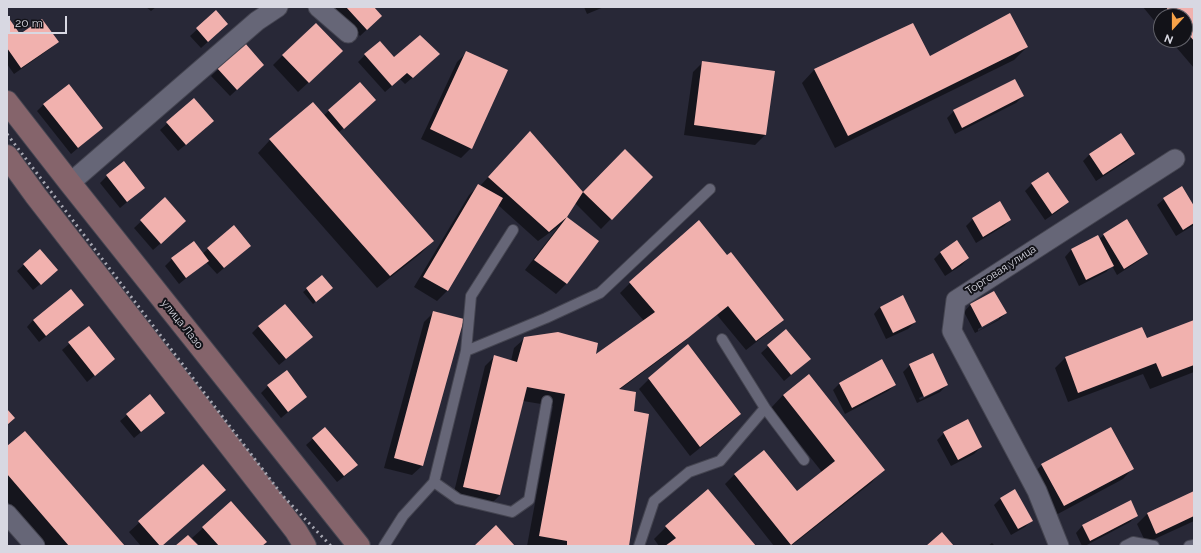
<!DOCTYPE html>
<meta charset="utf-8">
<style>
body{margin:0}
#map{position:relative;width:1201px;height:553px;overflow:hidden;background:#282837;font-family:Raleway,sans-serif}
canvas{display:block}
.frame{position:absolute;inset:0;border:8px solid #d8d8e2;pointer-events:none}
.north{position:absolute;left:1153px;top:8px;width:40px;height:40px;box-sizing:border-box;background:#121218;border:1px solid #616169;border-radius:50%;rotate:201deg;font-size:11px;font-weight:700;line-height:16px;text-align:center;color:#d8d8e2}
.north::after{content:'';display:block;margin:auto;width:14px;height:18px;background:#f7a248;clip-path:polygon(50% 0,100% 100%,50% 72%,0 100%)}
.scale{position:absolute;left:8px;top:16px;width:59px;height:18px;box-sizing:border-box;border:2px solid #d8d8e2;border-top:0;padding-left:5px;font-size:12px;line-height:14px;white-space:nowrap;color:#d8d8e2;-webkit-text-stroke:3px #121218;paint-order:stroke}
</style>
<div id="map">
<canvas width="1201" height="553"></canvas>
<div class="frame"></div>
<div class="north">N</div>
<div class="scale">20 m</div>
</div>
<script>
const c = document.querySelector('canvas').getContext('2d');
c.lineJoin = 'round';
function fill(path, color) { c.fillStyle = color; c.fill(path, 'evenodd'); }
function stroke(path, color, width, dash) { c.strokeStyle = color; c.lineWidth = width; c.lineCap = dash ? 'butt' : 'round'; c.setLineDash(dash || []); c.stroke(path); }
function label(font, color, halo, rows, align = 'center') {
  c.font = font + ' Raleway,sans-serif'; c.lineWidth = 4; c.setLineDash([]); c.textBaseline = 'middle'; c.strokeStyle = halo; c.fillStyle = color; for (const [text, x, y, turn = 0] of rows) {
    c.save(); c.translate(x, y); c.rotate((+turn || 0) * Math.PI / 180); c.textAlign = isNaN(turn) ? turn : align; if (halo) c.strokeText(text, 0, 0); c.fillText(text, 0, 0); c.restore();
  }
}
fill(new Path2D(`
 M146,7H156L151,11Z
 M337,7H372L374,23L360,36L335,9Z
 M584,7H604L587,14Z
 M1143,7H1194V68L1170,40H1185V16H1161V29Z
 M216,12L220,31L201,48L190,36Z
 M7,19L20,35L57,42L51,48L14,74L7,64Z
 M913,25L929,58L1027,47L1014,60L835,148L802,83L814,70Z
 M245,45L256,72L230,96L211,76Z
 M467,52L471,148L461,158L421,139L457,62Z
 M283,55L332,61L298,92L273,65Z
 M365,55L394,59L432,61L405,84L400,79L385,92L358,62Z
 M703,62L774,72L765,135L755,145L684,135L693,72Z
 M360,83L368,107L338,133L433,241L420,254L377,288L258,153L270,140L323,116Z
 M1023,96L1016,103L955,134L947,118L954,111Z
 M194,99L206,128L178,151L160,130Z
 M44,104L102,128L71,154L37,111Z
 M530,132L583,193L625,151L652,177L601,229L575,203L565,217L598,242L566,284L556,294L525,270L559,226L538,241L498,205L447,291L437,301L414,287L469,195L479,185L480,186Z
 M1090,154H1134L1127,161L1096,181L1083,161Z
 M107,176L144,188L120,208L100,183Z
 M1032,184L1067,202L1061,209L1045,220L1025,191Z
 M165,199L178,228L153,250L134,228Z
 M1164,199L1194,208V225L1176,236L1157,205Z
 M973,219L1010,220L1004,226L976,243L966,226Z
 M1104,235L1147,254L1140,260L1117,275L1112,266L1106,272L1079,286L1065,257L1071,250L1098,237L1099,239Z
 M957,241L968,258L962,265L945,276L934,259L940,253Z
 M194,243L202,254L208,249L250,246L217,274L206,262L179,284L165,266L172,259Z
 M40,250L50,276L33,290L17,271Z
 M727,257L783,320L773,329L746,350L717,315L677,347L619,390L633,412L628,546H527L553,406L523,401L500,495L490,505L453,496L485,366L495,356L511,361L514,348L525,338L594,356L644,321L620,293L630,283Z
 M322,277L328,291L313,304L303,292Z
 M994,292L1006,313L999,320L975,333L964,312L970,305ZM999,317V319L978,331V329Z
 M880,307L915,322L908,329L886,339L874,314Z
 M76,312L39,342L27,327L33,320Z
 M434,312L422,466L412,475L384,468L424,322Z
 M1194,321V372L1150,389L1143,374L1068,402L1055,368L1065,358L1142,328L1146,340Z
 M259,326L305,343L279,365L252,333Z
 M89,327L107,365L87,382L62,350Z
 M786,330L810,359L784,381L761,353Z
 M882,361L895,385L888,391L845,414L833,390L839,384Z
 M910,365L947,385L940,392L917,403L903,372ZM940,388V390L920,400L919,398Z
 M809,376L883,470L871,483L791,546H774L725,484L735,474L797,493L822,472L771,408L783,395Z
 M649,379L740,414L730,424L690,456L639,389Z
 M268,386L306,397L281,418L261,393Z
 M164,413L134,438L120,421L127,415Z
 M325,428L350,472L337,482L306,445Z
 M944,433L981,447L974,454L951,466L937,440Z
 M7,447L123,546H46L7,501Z
 M203,465L162,546H141L129,532Z
 M1042,465L1132,469L1123,479L1054,516L1032,474Z
 M1015,490L1032,520L1025,527L1011,535L994,505L1000,499Z
 M1194,492V521L1146,543L1137,524L1147,514Z
 M1130,501L1137,515L1130,522L1085,546H1082L1076,533L1082,526Z
 M231,503L261,546H200L192,538Z
 M666,527L754,546H659L654,539Z
 M992,543L995,546H988Z`), '#0007');
fill(new Path2D(`
 M346,7H374L382,16L367,30Z
 M1166,7H1194V41L1185,30V16H1173Z
 M216,10L228,24L208,42L196,28Z
 M1010,13L1028,47L848,136L814,69L913,23L930,56Z
 M7,17H8L20,34L42,19L59,42L21,68L7,48Z
 M316,23L343,51L309,83L282,55Z
 M420,35L440,54L413,78L407,73L392,86L364,54L380,41L394,57Z
 M245,43L264,65L237,90L217,68Z
 M466,51L508,70L472,149L430,129Z
 M702,61L775,71L766,135L694,125Z
 M1015,79L1024,96L962,128L953,110Z
 M360,82L376,100L344,129L328,110Z
 M69,84L103,128L78,148L43,104Z
 M194,98L214,121L186,145L166,122Z
 M313,102L434,241L390,276L269,139Z
 M530,131L583,192L567,217L599,241L567,284L534,260L567,217L549,232L488,177Z
 M1121,133L1135,154L1103,175L1089,154Z
 M625,149L653,177L612,220L583,192Z
 M124,161L145,188L127,202L106,175Z
 M1048,172L1069,202L1052,214L1031,183Z
 M478,184L503,198L448,291L423,277Z
 M1182,186L1194,206V223L1183,230L1163,198Z
 M165,197L186,221L161,244L140,220Z
 M1000,201L1011,220L983,237L972,218Z
 M1127,219L1148,254L1124,269L1103,234Z
 M699,220L727,255L731,252L784,320L756,341L728,306L688,338L619,389L636,392L634,411L649,414L629,546H567V541L539,536L565,394L527,387L500,495L463,487L494,355L517,362L524,337L558,332L598,343L596,354L655,312L629,282Z
 M234,225L251,246L224,268L207,248Z
 M1098,235L1114,266L1086,280L1071,249Z
 M957,240L969,258L952,270L940,252Z
 M194,241L209,261L186,278L171,258Z
 M40,249L58,270L41,285L23,264Z
 M322,275L333,288L316,302L306,288Z
 M71,289L84,305L46,336L33,320Z
 M994,291L1007,313L982,327L970,304Z
 M903,295L916,322L893,333L880,307Z
 M285,304L313,337L286,359L258,326Z
 M433,311L464,319L423,466L394,458Z
 M1194,320V365L1162,377L1156,363L1078,393L1065,357L1142,327L1147,338Z
 M89,326L115,359L95,376L68,342Z
 M786,329L811,359L791,375L767,345Z
 M688,344L741,414L700,447L648,378Z
 M933,353L948,385L924,397L909,364Z
 M882,359L896,385L852,408L839,383Z
 M287,370L307,397L288,412L267,385Z
 M809,374L885,470L791,545L734,474L764,450L797,491L835,461L783,395Z
 M150,394L165,413L141,432L126,414Z
 M7,409L15,418L7,425Z
 M968,419L982,447L958,460L943,432Z
 M325,427L358,465L344,476L312,438Z
 M1111,427L1134,469L1064,506L1041,464Z
 M25,431L125,546H69L7,474V446Z
 M203,464L226,490L162,546H160L138,521Z
 M708,489L756,546H665L676,538L665,526Z
 M1015,489L1033,521L1018,529L1000,498Z
 M1194,491V516L1156,534L1147,513Z
 M1131,500L1138,516L1090,541L1082,525Z
 M231,501L267,542L262,546H219L202,527Z
 M496,525L515,546H474Z
 M942,532L954,546H926Z
 M188,535L199,546H175Z`), '#f1b1ae');
const service = new Path2D(`
 M466,351L546,318L600,293L710,189
 M765,408L804,460
 M434,482L458,499L512,512L529,500L547,401
 M384,546L403,516L434,482L466,351L471,296L513,230
 M639,546L654,501L689,472L720,461L765,408L722,339
 M1125,546L1133,542L1154,546
 M1189,546L1194,545`);
const minor = new Path2D(`
 M318,7L348,33
 M70,183L257,21L278,7
 M7,514L35,546
 M1059,546L1037,491L952,331L956,300L1175,159`);
const secondary = new Path2D(`
 M7,102L70,183L359,546
 M7,156L36,196L296,531L305,546`);
stroke(service, '#454551', 12);
stroke(minor, '#454551', 21);
stroke(secondary, '#454551', 24);
stroke(service, '#667', 10);
stroke(minor, '#667', 19);
stroke(secondary, '#85646b', 22);
stroke(new Path2D(`
 M7,134L283,496L331,546`), '#a8a8b3', 3, [2, 4]);
label('11px', '#d8d8e2', '#121218', [
 ["Торговая улица",1001,270,-33],
 ["улица Лазо",182,324,51]
]);
</script>
